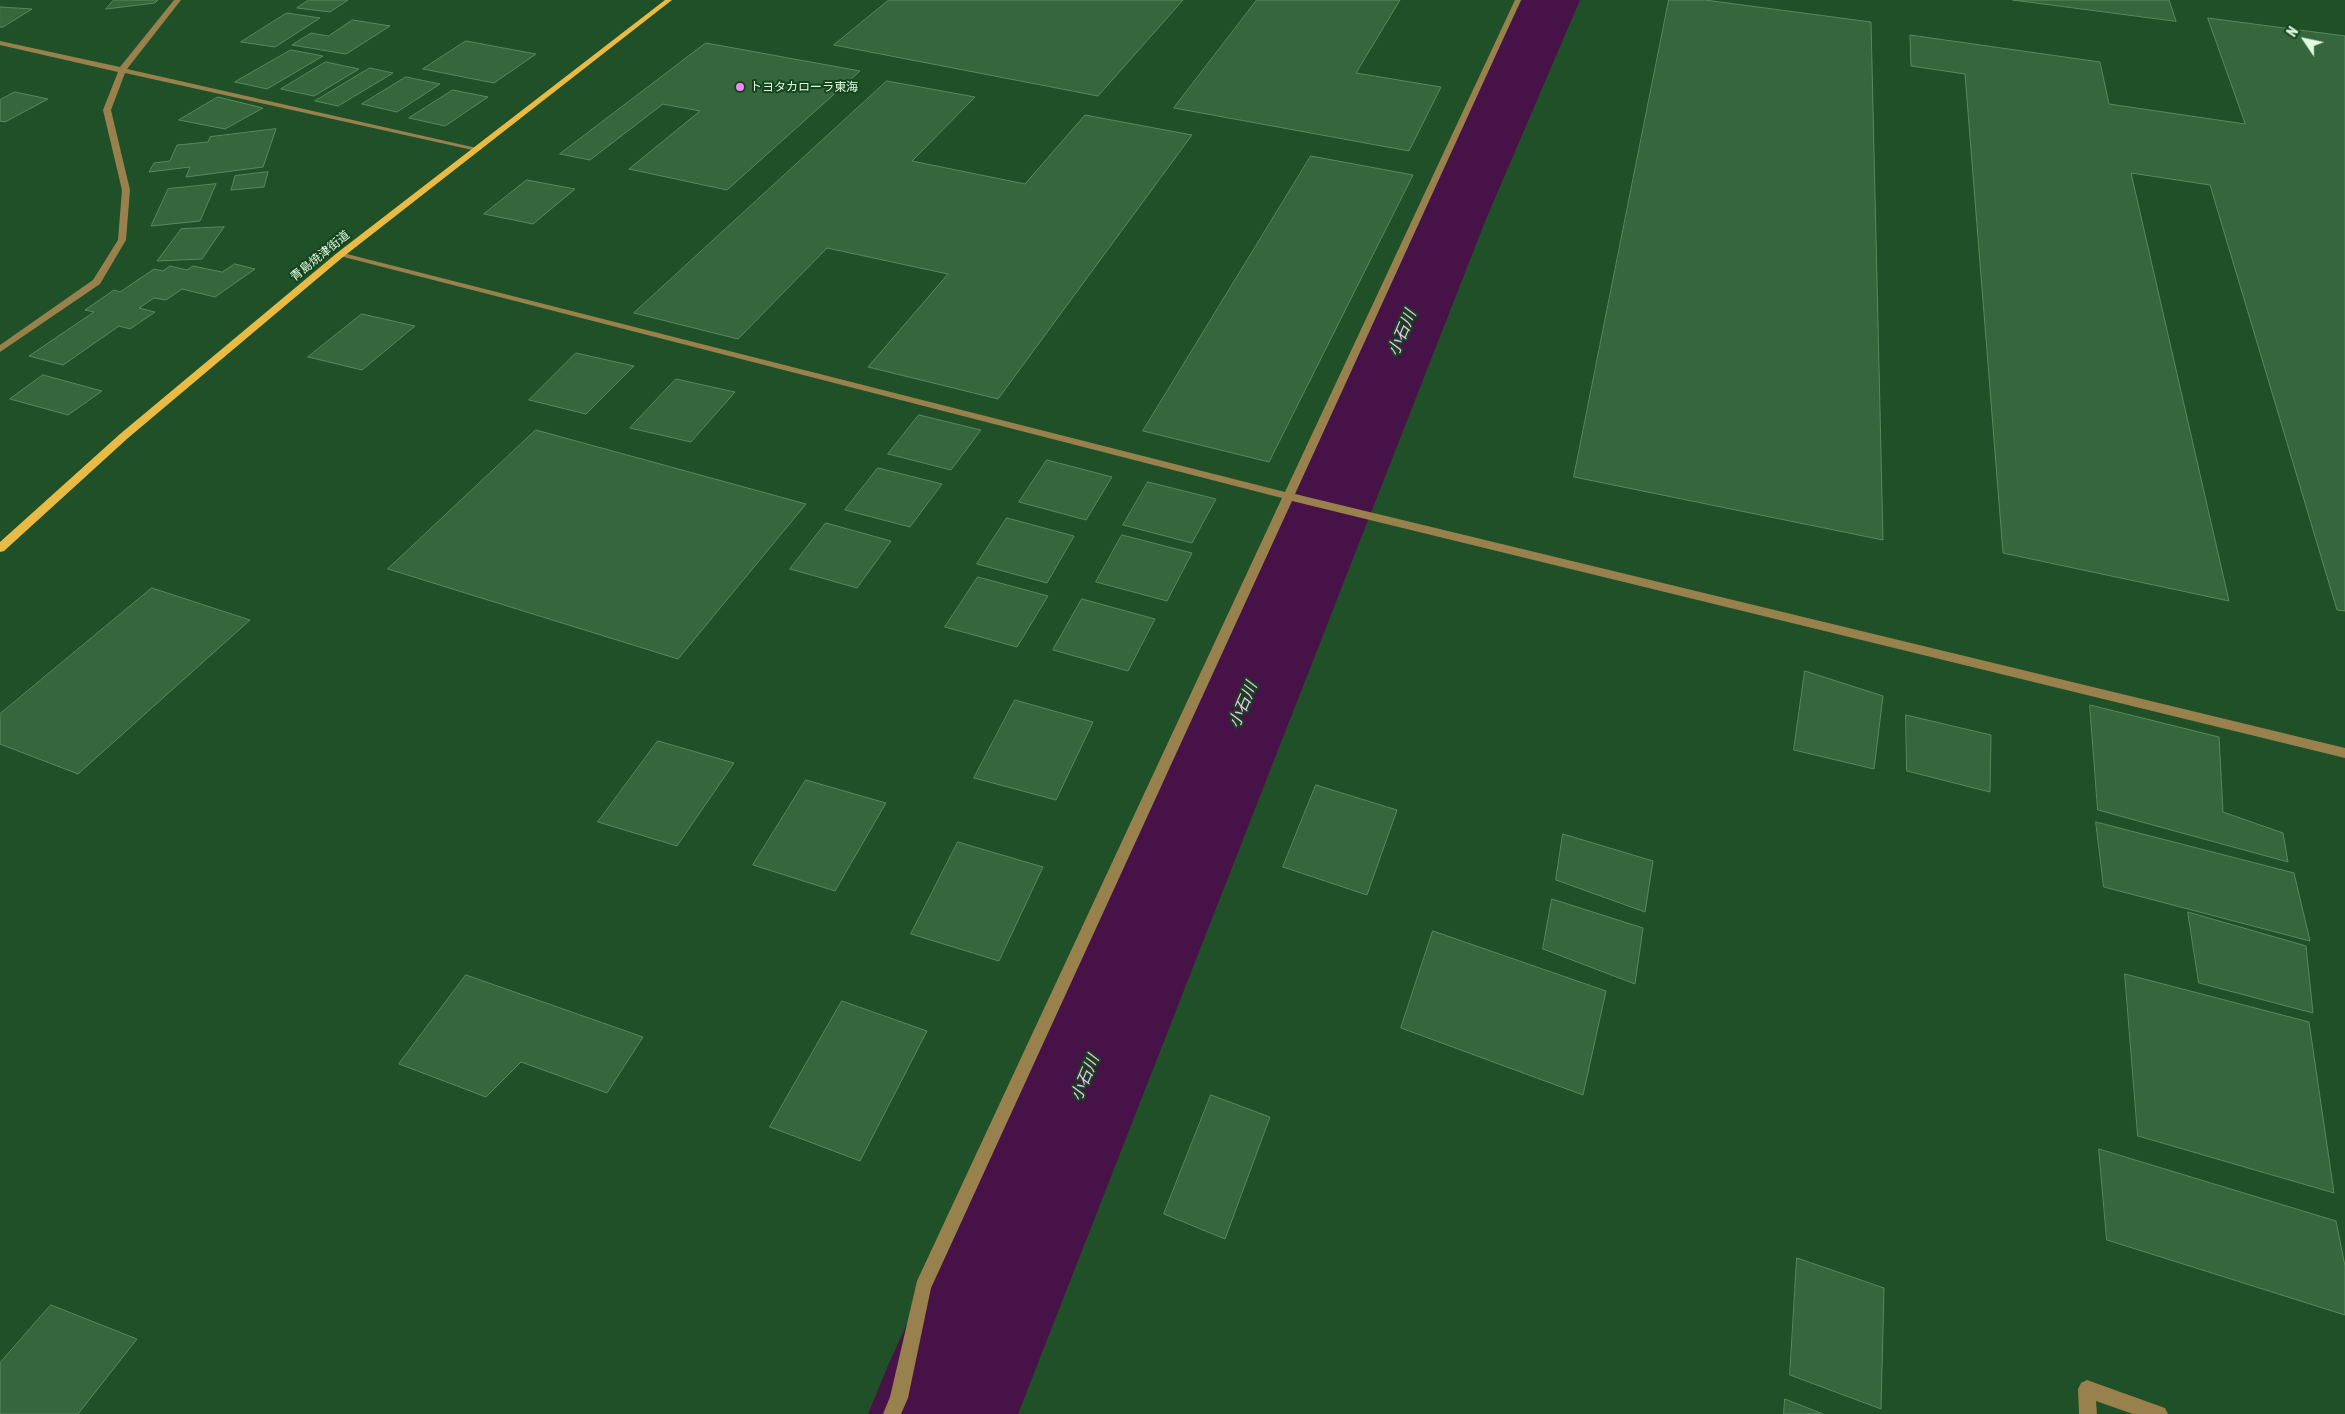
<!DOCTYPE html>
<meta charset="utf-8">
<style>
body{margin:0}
#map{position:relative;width:2345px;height:1414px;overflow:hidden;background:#205027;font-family:"Asap Condensed",sans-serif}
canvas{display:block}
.north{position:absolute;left:2280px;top:15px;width:50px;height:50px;-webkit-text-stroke:4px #14451d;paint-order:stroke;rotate:304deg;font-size:14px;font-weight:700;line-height:20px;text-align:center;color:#e1fbe2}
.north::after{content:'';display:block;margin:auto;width:18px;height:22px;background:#e1fbe2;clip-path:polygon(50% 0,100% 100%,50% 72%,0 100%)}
</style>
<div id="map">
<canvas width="2345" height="1414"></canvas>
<div class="north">N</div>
</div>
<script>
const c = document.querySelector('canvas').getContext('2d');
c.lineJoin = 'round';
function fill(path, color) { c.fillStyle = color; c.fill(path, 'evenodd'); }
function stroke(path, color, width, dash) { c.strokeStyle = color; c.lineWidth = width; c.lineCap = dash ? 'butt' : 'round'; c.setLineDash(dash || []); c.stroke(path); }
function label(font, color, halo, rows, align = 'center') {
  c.font = font + ' "Asap Condensed","Noto Sans JP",sans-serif'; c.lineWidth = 4; c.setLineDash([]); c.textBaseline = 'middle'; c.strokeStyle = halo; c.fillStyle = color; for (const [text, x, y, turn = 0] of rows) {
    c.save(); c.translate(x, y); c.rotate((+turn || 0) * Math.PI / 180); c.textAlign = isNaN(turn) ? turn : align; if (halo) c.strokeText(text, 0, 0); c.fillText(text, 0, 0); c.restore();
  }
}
fill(new Path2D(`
 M1522,0H1580L1486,219L1018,1414H868L890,1361L1414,219Z`), '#471248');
const building = new Path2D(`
 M114,0H158L155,3L106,9Z
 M309,0H348L330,12L297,8Z
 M889,0H1183L1098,96L834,45Z
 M1257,0H1400L1356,73L1441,87L1409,151L1174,108Z
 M1669,0H1705L1871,22L1883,540L1574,477Z
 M2013,0H2169L2176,21Z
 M0,7L32,9L3,27H0Z
 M287,13L320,18L275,47L241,42Z
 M2208,18L2345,36V611L2337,610L2210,185L2131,173L2229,601L2003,553L1965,74L1911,66L1910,35L2100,62L2109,104L2245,124Z
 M353,20L390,26L346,54L292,45L311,33L328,36Z
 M466,41L536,54L494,83L423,69Z
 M706,43L860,71L727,190L629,169L700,111L663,104L590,160L560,154Z
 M291,50L323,56L267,89L235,82Z
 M326,62L359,69L314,96L281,89Z
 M370,68L393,73L338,106L315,101Z
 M406,77L440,84L397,112L362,104Z
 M887,81L975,97L912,161L1025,184L1085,115L1192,135L998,399L868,367L948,274L827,248L738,339L634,313Z
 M453,90L488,97L445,126L409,118Z
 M15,92L48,99L5,122L0,121V100Z
 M218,97L263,108L225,129L179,120Z
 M276,129L263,167L186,177L190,167L149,172L154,163L170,161L177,145L208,142L210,137Z
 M1311,156L1413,175L1269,462L1143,431Z
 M268,172L264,187L231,190L235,176Z
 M527,180L575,189L533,224L484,214Z
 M216,184L200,221L151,226L168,189Z
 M224,227L202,259L157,261L181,229Z
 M235,264L255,269L215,297L182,289L166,300L154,298L139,308L155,312L130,329L119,326L63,365L29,356L94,312L85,310L114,290L120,292L154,269L163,271L170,266L187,270L193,266L222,272Z
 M362,314L415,326L362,370L308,357Z
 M576,353L634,366L586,414L529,400Z
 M43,375L102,391L68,415L10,399Z
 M676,379L735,392L691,442L630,428Z
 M919,415L981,430L951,470L888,454Z
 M536,430L806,504L678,659L388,569Z
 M1047,460L1112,477L1086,520L1019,502Z
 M878,468L942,484L910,527L845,510Z
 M1148,482L1216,499L1192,543L1123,525Z
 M1007,518L1074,536L1047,583L977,564Z
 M826,523L891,541L857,588L790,569Z
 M1122,535L1192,553L1167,601L1096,582Z
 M978,577L1048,596L1017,647L945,627Z
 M152,588L250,620L78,774L0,744V714Z
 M1082,599L1155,619L1128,671L1053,650Z
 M1805,671L1883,696L1874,769L1794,750Z
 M1015,700L1093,722L1056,800L974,778Z
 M2090,705L2219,737L2223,812L2283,833L2288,862L2098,810Z
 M1906,715L1991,735L1990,792L1907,771Z
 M658,741L734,763L677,846L598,822Z
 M806,780L886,803L835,891L753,865Z
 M1316,785L1397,810L1367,895L1283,867Z
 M2096,822L2294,873L2310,941L2104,887Z
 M1563,834L1653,861L1645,912L1556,880Z
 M958,842L1043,867L999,961L911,934Z
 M1552,899L1643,928L1635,984L1543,949Z
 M2188,912L2306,946L2313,1013L2199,983Z
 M1433,931L1606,991L1583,1095L1401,1028Z
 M2125,974L2309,1022L2334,1193L2138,1136Z
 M466,975L643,1037L607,1093L521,1062L486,1097L399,1064Z
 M842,1001L927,1031L860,1161L770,1127Z
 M1211,1095L1270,1117L1225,1239L1164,1214Z
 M2099,1149L2336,1221L2345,1266V1315L2107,1240Z
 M1797,1258L1884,1288L1881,1409L1790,1375Z
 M51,1305L137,1339L78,1414H0V1363Z
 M1785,1399L1823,1414H1784Z`);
fill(building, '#36663c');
stroke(building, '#58895d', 1);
fill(new Path2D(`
 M174,0H181L127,69L481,149L477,151L125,73L111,110L130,190L126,240L100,284L0,352V345L93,280L118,240L122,190L103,110L118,72L0,45V41L120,67Z
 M1515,0H1521L1295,494L2345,748V758L1292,501L931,1288L908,1398L901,1414H883L890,1397L917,1281L1282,498L336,255L343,253L1285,492Z
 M2087,1380L2165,1408L2168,1414H2133L2096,1401L2097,1414H2079L2078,1389L2081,1383Z`), '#98814d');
fill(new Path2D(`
 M665,0H672L343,257L128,438L4,551L0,552V542L120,434L337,253Z`), '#eabb44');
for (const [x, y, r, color] of [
 [740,87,5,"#f28af3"]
]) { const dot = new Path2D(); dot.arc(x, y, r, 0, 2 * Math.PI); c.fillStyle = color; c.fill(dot); stroke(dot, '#14451d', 2); }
label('12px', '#e1fbe2', '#14451d', [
 ["トヨタカローラ東海",750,87]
], 'left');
label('12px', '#e1fbe2', '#14451d', [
 ["青島焼津街道",320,256,-39]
]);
label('italic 16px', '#fbbbfa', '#14451d', [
 ["小石川",1402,333,-67],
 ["小石川",1243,705,-67],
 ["小石川",1085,1078,-67]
]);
</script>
